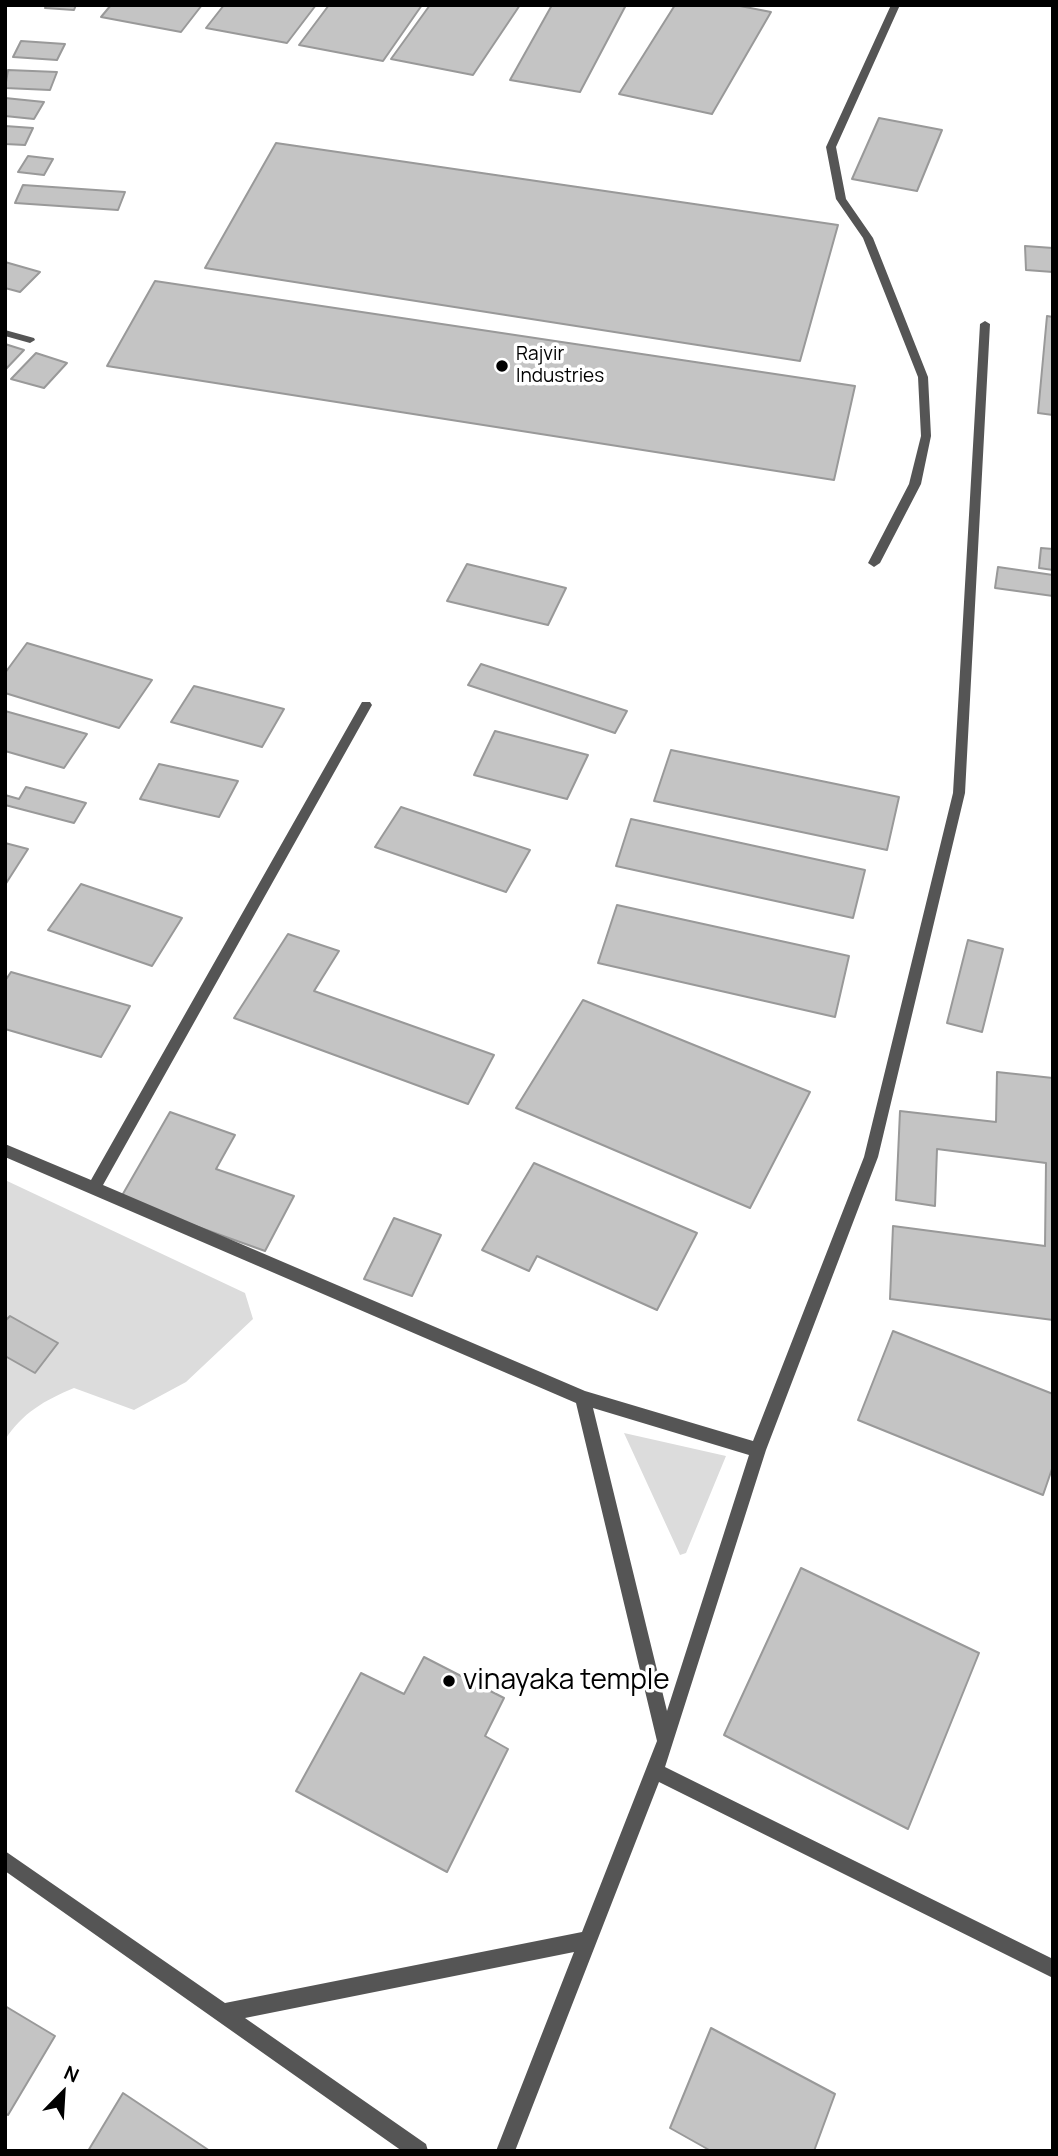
<!DOCTYPE html>
<style>
body{margin:0}
#map{position:relative;width:1058px;height:2156px;overflow:hidden;background:#fff;font-family:Manrope,sans-serif}
canvas{display:block}
.frame{position:absolute;inset:0;border:7px solid #000;pointer-events:none}
.north{position:absolute;left:28px;top:2058px;width:70px;height:70px;-webkit-text-stroke:5px #fff;paint-order:stroke;rotate:24deg;font-size:19px;font-weight:700;line-height:28px;text-align:center;color:#000}
.north::after{content:'';display:block;margin:auto;width:24px;height:32px;background:#000;clip-path:polygon(50% 0,100% 100%,50% 72%,0 100%)}
</style>
<div id="map">
<canvas width="1058" height="2156"></canvas>
<div class="frame"></div>
<div class="north">N</div>
</div>
<script>
const c = document.querySelector('canvas').getContext('2d');
c.lineJoin = 'round';
function fill(path, color) { c.fillStyle = color; c.fill(path, 'evenodd'); }
function stroke(path, color, width, dash) { c.strokeStyle = color; c.lineWidth = width; c.lineCap = dash ? 'butt' : 'round'; c.setLineDash(dash || []); c.stroke(path); }
function label(font, color, halo, rows, align = 'center') {
  c.font = font + ' Manrope,sans-serif'; c.lineWidth = 7; c.setLineDash([]); c.textBaseline = 'middle'; c.strokeStyle = halo; c.fillStyle = color; for (const [text, x, y, turn = 0] of rows) {
    c.save(); c.translate(x, y); c.rotate((+turn || 0) * Math.PI / 180); c.textAlign = isNaN(turn) ? turn : align; if (halo) c.strokeText(text, 0, 0); c.fillText(text, 0, 0); c.restore();
  }
}
fill(new Path2D(`
 M5,1180L245,1293L253,1319L186,1382L134,1410L74,1388C45,1400 22,1413 5,1440Z
 M624,1433L726,1456L686,1553L680,1555Z`), '#dcdcdc');
const building = new Path2D(`
 M47,5H76L74,10L45,8Z
 M111,5H202L181,32L101,17Z
 M224,5H316L287,43L206,28Z
 M329,5H422L383,61L299,45Z
 M430,5H520L473,75L391,59Z
 M552,5H626L580,92L510,80Z
 M675,5H735L771,12L712,114L619,94Z
 M21,41L65,44L57,60L13,57Z
 M8,70L57,72L50,90L5,88Z
 M5,98L44,102L34,119L5,116Z
 M879,118L942,130L917,191L852,179Z
 M5,126L33,128L25,145L5,144Z
 M276,143L838,225L800,361L205,268Z
 M28,156L53,159L44,175L18,172Z
 M23,185L125,192L118,210L15,203Z
 M1025,246L1053,248V272L1026,270Z
 M5,262L40,272L20,292L5,288Z
 M155,281L855,386L834,480L107,366Z
 M1047,316L1053,317V415L1038,413Z
 M5,344L24,350L5,370Z
 M36,353L67,363L44,388L11,379Z
 M1041,548L1053,549V570L1039,568Z
 M467,564L566,588L548,625L447,601Z
 M998,567L1053,575V596L995,588Z
 M27,643L152,680L119,728L5,693V673Z
 M481,664L627,711L615,733L468,685Z
 M194,686L284,709L262,747L171,722Z
 M5,711L87,734L64,768L5,751Z
 M495,731L588,755L567,799L474,775Z
 M671,750L899,797L887,850L654,801Z
 M159,764L238,781L219,817L140,799Z
 M26,787L86,803L74,823L5,805V795L19,799Z
 M401,807L530,850L506,892L375,847Z
 M631,819L865,870L853,918L616,866Z
 M5,843L28,849L5,885Z
 M81,884L182,918L152,966L48,930Z
 M617,905L849,956L835,1017L598,963Z
 M288,934L339,951L314,991L494,1055L468,1104L234,1018Z
 M968,940L1003,949L982,1032L947,1023Z
 M11,972L130,1006L101,1057L5,1029V981Z
 M583,1000L810,1092L750,1208L516,1108Z
 M997,1072L1053,1078V1320L890,1299L893,1226L1045,1246L1046,1163L937,1149L935,1206L896,1200L900,1111L996,1122Z
 M170,1112L235,1135L216,1169L294,1196L265,1251L120,1199Z
 M534,1163L697,1233L657,1310L537,1256L529,1271L482,1250Z
 M394,1218L441,1235L412,1296L364,1279Z
 M10,1316L58,1343L35,1373L5,1356V1321Z
 M893,1331L1053,1394V1466L1043,1495L858,1420Z
 M801,1568L979,1653L908,1829L724,1735Z
 M424,1657L504,1698L485,1736L508,1749L447,1872L296,1791L361,1673L404,1694Z
 M5,2006L55,2036L8,2115L5,2113Z
 M711,2028L835,2094L814,2151H711L670,2128Z
 M123,2093L210,2151H88Z`);
fill(building, '#c4c4c4');
stroke(building, '#999', 2);
fill(new Path2D(`
 M891,5H900L836,147L846,199L873,238L928,377L931,436L921,484L880,563L874,567L868,563L909,484L921,436L918,377L863,238L836,199L826,147Z`), '#555');
fill(new Path2D(`
 M985,321L990,324L965,793L878,1157L766,1450L665,1767L1053,1959V1978L659,1782L515,2151H496L574,1952L245,2018L426,2144L428,2151H402L5,1871V1851L225,2003L582,1932L657,1741L576,1403L5,1157V1144L91,1180L362,702H370L372,705L103,1185L585,1391L753,1441L864,1157L953,793L980,324ZM593,1408L749,1455L667,1711Z
 M5,330L34,338L35,340L30,343L5,336Z`), '#555');
for (const [x, y, r, color] of [
 [502,366,7,"#000"],
 [449,1681,7,"#000"]
]) { const dot = new Path2D(); dot.arc(x, y, r, 0, 2 * Math.PI); c.fillStyle = color; c.fill(dot); stroke(dot, '#fff', 2.5); }
label('19px', '#000', '#fff', [
 ["Rajvir",516,355],
 ["Industries",516,377]
], 'left');
label('28px', '#000', '#fff', [
 ["vinayaka temple",463,1681]
], 'left');
</script>
